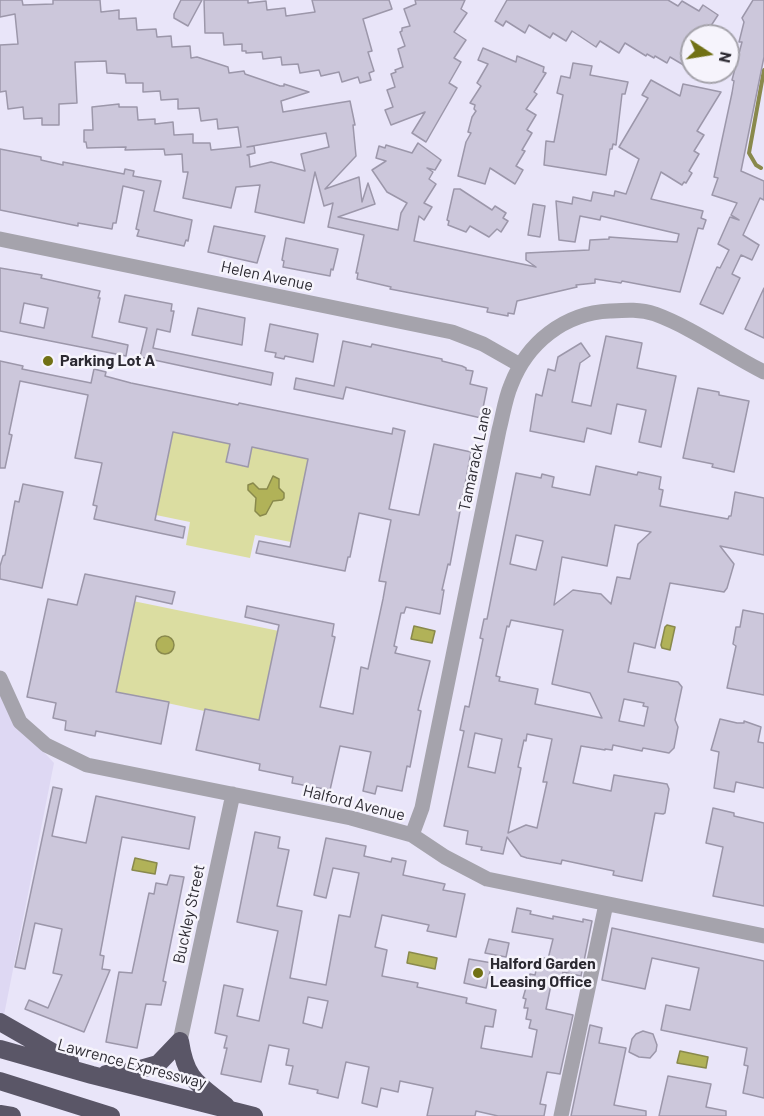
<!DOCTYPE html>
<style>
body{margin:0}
#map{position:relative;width:764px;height:1116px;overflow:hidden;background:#e9e5f9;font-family:Barlow,sans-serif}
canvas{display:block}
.north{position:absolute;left:680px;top:24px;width:60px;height:60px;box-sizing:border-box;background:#f6f4fc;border:2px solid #a5a3ab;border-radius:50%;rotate:102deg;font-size:16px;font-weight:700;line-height:24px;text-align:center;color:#2b2931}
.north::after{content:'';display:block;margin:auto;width:21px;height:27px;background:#717115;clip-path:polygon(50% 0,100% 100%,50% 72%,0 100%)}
</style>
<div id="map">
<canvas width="764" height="1116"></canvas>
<div class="north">N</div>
</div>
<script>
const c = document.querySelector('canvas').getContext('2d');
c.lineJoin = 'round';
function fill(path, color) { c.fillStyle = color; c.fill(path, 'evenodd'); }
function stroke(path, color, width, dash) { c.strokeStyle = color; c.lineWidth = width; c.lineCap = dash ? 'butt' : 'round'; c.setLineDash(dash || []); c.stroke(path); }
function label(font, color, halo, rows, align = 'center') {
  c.font = font + ' Barlow,sans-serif'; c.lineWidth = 5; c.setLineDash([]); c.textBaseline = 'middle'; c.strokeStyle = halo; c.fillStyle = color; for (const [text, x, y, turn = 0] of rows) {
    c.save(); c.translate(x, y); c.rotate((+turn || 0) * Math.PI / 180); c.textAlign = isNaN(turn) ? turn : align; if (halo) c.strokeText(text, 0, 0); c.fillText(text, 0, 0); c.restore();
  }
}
fill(new Path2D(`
 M0,682L17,723L54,763L3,1020L0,1019Z`), '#ded8f3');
fill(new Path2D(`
 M173,432L230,444L226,462L247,467L252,447L308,459L291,542L255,535L250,558L186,545L190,522L156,515Z
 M133,601L279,631L260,723L116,692Z`), '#dbdda1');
const water = new Path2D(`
 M273,476L279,479V488L284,493V498L282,500L273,501L266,514L260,516L255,511L256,498L248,490V485L253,483L259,489H267Z
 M667,625L675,627L670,650L662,648L661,645L665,627Z
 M414,626L435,631L432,643L411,639Z
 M156 645a9 9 0 1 1 18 0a9 9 0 1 1-18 0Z
 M135,858L157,863L155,874L132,870Z
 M409,952L437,958L435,969L407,963Z
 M680,1051L708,1057L706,1068L677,1063Z`);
fill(water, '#b1b258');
stroke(water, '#89894c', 1.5);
stroke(new Path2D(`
 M761,168L756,165L749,153L764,70`), '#89894c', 4);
const building = new Path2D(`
 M0,0H22L23,5L53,4V0H100L101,12L119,10V19L136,18L137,30L156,29L157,37L171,36L172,47L190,46L191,58L197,57L228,67L229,73L244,71L245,74L280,86H284V84L309,92L281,101L283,112L350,101L355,125H353L356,156L325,189L359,177L362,202L368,183L375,204L338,217L398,230L401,213L407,203L387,192L372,170L386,161L376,158L379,146L385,148L386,145L412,153L418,143L441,160L435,170L427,168L433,172L429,179L436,184L424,203L432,207L424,220L419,216L414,241L536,267L526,260V253L589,250L590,240L609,239V237L677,242L679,234L601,216L600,220L580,216L575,242L559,240L556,201L572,204L573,197L591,201L593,192L614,196L615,191L626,194L639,159L619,147L648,98L642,95L651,80L680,96L683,84L721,92L697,131L704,135L694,151L699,154L689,171L692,173L686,183L684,182L682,185L661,172L651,199L703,211L701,218L706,220L703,229L698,228L680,292L622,281L621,283L595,279V283L576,285L577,287L517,301L514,314L508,313V316L487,312L488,308L390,289L391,287L357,279L358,273H356L364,235L328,227L333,203L324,206L315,172L304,223L255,212L260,185L236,187L231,208L183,198L188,172H183L182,154L165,155L164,149L125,150L126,147L87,148L86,142H84V130H93L92,107L119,104V107H137L138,120L155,119V124L173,122L174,135L193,134V143H210L211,150L241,147L238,127L218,129L217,119L201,121L199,108L178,109V99L161,100L160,91L143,92V83H126L125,74L107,73L106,61L75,62L77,103L59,104V125H42V118L24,119L23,107L8,109L6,91L0,92V45L18,44L15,14L0,17ZM326,133L329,147L301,154L305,171L271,162L250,167L249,156L247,155L255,153L254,146L247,147Z
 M181,0H202L188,26L174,18V14Z
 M204,0H248V3L266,1L267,10L285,8L286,16L315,12L312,0H389L392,9L363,19L372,51L368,52L374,71L369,73L371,80L360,83L358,77L342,82L339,72L321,76L319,70L300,73L298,64L282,65L281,57L263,59L262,52L246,53V51H242V44L224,45L223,33H205Z
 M415,0H465L461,9L467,13L454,32L466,40L454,58L461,62L449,83L457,88L426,142L412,133L425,112L391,125L385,110L393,107L387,90L395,87L391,74L396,72L395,70L403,67L398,49L405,46L400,32L402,31V28L410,26L404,9L416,4Z
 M507,0H668L678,6L682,1L699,11L703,5L718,15L705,35L700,32L698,36H692V70L670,57L667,63L655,56L654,58L647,54L646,56L625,43L619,53L600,41L596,47L572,31L566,41L553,33L550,38L529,25L525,33L506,21L503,26L495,21Z
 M753,0H764V57L741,171L764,181V200L760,198L743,235L759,245L752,260L741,255L732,274L740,278L723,314L700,304L717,267L720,268L729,250L718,244L730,217L739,220L731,215L737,203L712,195L718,178L714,177L732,93L734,81L732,80L742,42H739L744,22L742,18Z
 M483,48L516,62L517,56L544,67L543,72L546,73L534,92L537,94L526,109L536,115L527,130L532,133L522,150L525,151L516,166L523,170L515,184L490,168L485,184L458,176L466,142L471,133L468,132L472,117L476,111L474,109L475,105L470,103L481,86L477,83L488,64L478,60Z
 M573,63L592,66L590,75L628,82L625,94H622L616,145L613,144L612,149H610L606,175L544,165L546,141L554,142L563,95L557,93L561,76L570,78Z
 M0,149L41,157V160L63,165V162L124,174L125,169L134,171L133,176L161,181L154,211L192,220L188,241L186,240L184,246L137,236L139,230L136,229L144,191L123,186L116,223H113L112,229L78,223V226L0,210Z
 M454,189H460L492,210L495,206L506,213L503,218L508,221L501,232L497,229L489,237L470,226L466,232L448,225L449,221L447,220Z
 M533,204L545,206L540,237L528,235Z
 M214,226L265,236L257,263L208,252Z
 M286,238L338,249L333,270L331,269L330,276L283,267L284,261L282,260Z
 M0,268L42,275L41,278L100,291L98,298H100L92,337L128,345L126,356L0,331ZM24,303L48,308L44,328L20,323Z
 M764,288V338L745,329Z
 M125,295L172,304L171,311H174L170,332L157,329L153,348L273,373L271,385L140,357L147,328L119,322Z
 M198,308L245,318L242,345L192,335Z
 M270,324L318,334L313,362L285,356L284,359L275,357L276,353L265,351Z
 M606,336L642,343L637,368L676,376L661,447L639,442L646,410L617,404L611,434L587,428L584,442L530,431L536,394L542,396L548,369L555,371L558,357L581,343L590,356L580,363L572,402L591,406Z
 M343,341L371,347L372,344L442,359V361L462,366L466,368V370L473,371L470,384L487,388L481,418L346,387L343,399L294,389L296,378L334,386Z
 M0,361L23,366L22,369L91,383L94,369L106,372L105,376L131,383L238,405L239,403L392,434L393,428L405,431L389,509L419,515L434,444L471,452L450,565L448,564L442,590H444L440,614L406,607L404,613H401L394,646L397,647L395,653L430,661L418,710L421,711L410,767L407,766L402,791L377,786L375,794L363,791L371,752L340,746L330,790L292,783L293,777L259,770L260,764L196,750L205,709L259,720L279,625L245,617L247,606L334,624L332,636L335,637L320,707L353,714L361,667L368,669L383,599L386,582L379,581L391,520L359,513L350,557H348L345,571L256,553L259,541L290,547L308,459L252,447L248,467L226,462L230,444L173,432L155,520L185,527L183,538L94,519L97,506L93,505L102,463L75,458L88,395L20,381L9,434L12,435L5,468H0Z
 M698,388L719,392V395L749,401L734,472L712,467L713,464L683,458Z
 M596,466L637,475L638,472L661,477L659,489L663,490L660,506L696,513L728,519L729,516H731L735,492L764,498V555L720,546L734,564L727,588L724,592L670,583L655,648L634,643L628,672L678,682L682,687L675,720L678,727L674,748L669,753L643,748L642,751L613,745L612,750L605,749V750L581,746L573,783L611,791L614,775L667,784L669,789L665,813L663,814L655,813L642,881L613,875L614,871L562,860L561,864L527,858L521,856L507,837L503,854L481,850L482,847L466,844L468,831L444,826L464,731L460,730L465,706L469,707L483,639L480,638L484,619H487L516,473L541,478L542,474L554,477L552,487L590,495ZM615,525L651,532L638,544L630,579L617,577L611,604L601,594L573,590L554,605L562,557L607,566ZM516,535L543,541L536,570L510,564ZM511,620L563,630L552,684L590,693L602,718L535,704L538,689L499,681L500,677L496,676L507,626L509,627ZM624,699L644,703L643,706L648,707L644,726L619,721ZM475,733L502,739L495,773L468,767ZM527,734L552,739L543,782H547L537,828L526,825L508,833L521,768L518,767L524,740L526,741Z
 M23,484L63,492L42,588L0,579V566L3,556L5,555L15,501L19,502Z
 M85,574L175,592L172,604L136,596L116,692L169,702L161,744L96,731L95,736L65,730L66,721L53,718L56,703L27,697L48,599L77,605Z
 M743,610L764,614V695L727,688L736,646L733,644L736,627H740Z
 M720,719L737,723H744V721L761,727L758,742L764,743V788L736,782L734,792L714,788L719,752L711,750Z
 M53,787L62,789L52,836L86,843L96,796L195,817L189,849L122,837L100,955L104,956L102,969L110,970L84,1032L25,1009L29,1000L48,1008L62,975L53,973L62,929L35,923L25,969L15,967Z
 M713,808L734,813V816L764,823V906L713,896L723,847L706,843Z
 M255,832L280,837L278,848L289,850L277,906L302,911L290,978L326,985L339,915L350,917L359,873L333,868L326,898L314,895L326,838L366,846L364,856L391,862L392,858L406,861L403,875L445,884L443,890L465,894L456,937L427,931L429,925L382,915L375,947L387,950L382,976L418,983L417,987L467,998L466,1003L496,1010L493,1027L485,1026L481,1048L532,1057L537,1030L529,1028L531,1020L526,1019L528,1008H524L526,999L523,998L530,974L535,975L537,966L542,967L544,958L548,959L553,939L512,932L517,908L531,911L530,914L553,919V916L583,922V919L592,921L581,976L563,972L561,982L552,980L546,1009L573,1015L560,1074L547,1072L540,1104L546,1105L544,1116H498L476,1111L475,1116H427L433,1088L400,1081L398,1092L381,1088L377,1107L362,1103L369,1067L346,1062L338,1098L317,1093L318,1090L289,1084L293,1066L286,1065L289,1049L269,1045L261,1082L221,1074L227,1048H224L227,1036L215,1033L224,985L243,989L237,1016L259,1021L278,931L237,922ZM308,997L328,1001L322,1028L303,1023Z
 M170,875L184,877L163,981L166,982L161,1005L146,1004L137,1048L106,1042L119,972L132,973L149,893L154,894L156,883L167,885Z
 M612,928L764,961V1098L743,1093L748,1066L744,1065L747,1048L661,1030L666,1005L690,1010L699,968L652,958L645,989L602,980Z
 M489,939L509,943L506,957L485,953Z
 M469,959L492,963L486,988L464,983Z
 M590,1025L602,1028L599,1043L626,1048L614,1105L646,1111V1116H571Z
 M643,1031L653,1034L657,1045L656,1051L650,1058L639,1057L629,1052L632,1039L636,1034Z
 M668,1076L711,1084L706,1107L726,1111V1116H659Z`);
fill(building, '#ccc7db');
stroke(building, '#9c97aa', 1.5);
stroke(new Path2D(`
 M0,239L452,332L483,344L520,365
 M0,678L20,722L46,745L87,765L351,818L412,835L445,857L487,879L764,936
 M412,835L422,808L499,430C503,415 505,399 511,385C527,343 564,313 610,311C626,310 640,309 655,314C693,328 728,354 764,372
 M180,1041L233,794
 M561,1116L606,904`), '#a5a3ac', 15);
stroke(new Path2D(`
 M0,1022L70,1062
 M180,1041C186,1080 197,1083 226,1106
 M0,1049L92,1075L254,1116
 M106,1074L130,1072L158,1064L180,1041
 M0,1081L111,1116
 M0,1114L12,1116`), '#5a5667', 18);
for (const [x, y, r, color] of [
 [48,361,6,"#717115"],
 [478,973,6,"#717115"]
]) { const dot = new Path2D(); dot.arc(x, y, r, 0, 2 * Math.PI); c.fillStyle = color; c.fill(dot); stroke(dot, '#f6f4fc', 2); }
label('16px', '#2b2931', '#f6f4fc', [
 ["Helen Avenue",267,276,12],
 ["Tamarack Lane",475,459,-78],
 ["Halford Avenue",354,803,14],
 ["Buckley Street",189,914,-78],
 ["Lawrence Expressway",132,1064,15]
]);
label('bold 16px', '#2b2931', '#f6f4fc', [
 ["Parking Lot A",60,361],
 ["Halford Garden",490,964],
 ["Leasing Office",490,982]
], 'left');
</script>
